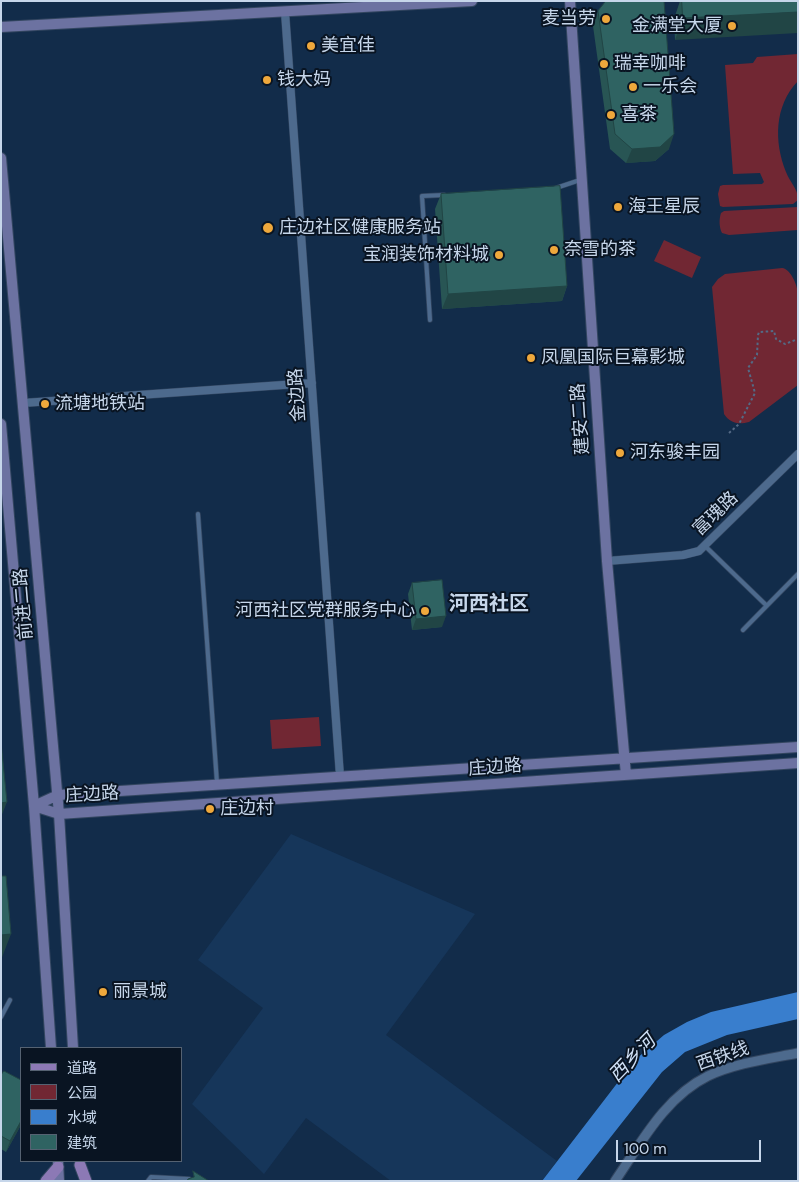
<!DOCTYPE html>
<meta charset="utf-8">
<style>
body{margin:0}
#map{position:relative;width:799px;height:1182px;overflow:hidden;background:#122c4a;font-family:"DM Sans","Noto Sans SC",sans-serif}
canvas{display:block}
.frame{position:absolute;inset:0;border:2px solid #c6d6ea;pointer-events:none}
.legend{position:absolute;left:20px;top:1047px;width:162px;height:115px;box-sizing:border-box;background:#091422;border:1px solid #556272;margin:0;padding:6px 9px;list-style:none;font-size:15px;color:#c6d6ea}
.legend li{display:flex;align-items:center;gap:10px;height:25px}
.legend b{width:25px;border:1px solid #556272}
.scale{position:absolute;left:616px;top:1140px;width:145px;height:22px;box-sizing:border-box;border:2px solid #c6d6ea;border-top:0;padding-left:6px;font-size:15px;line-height:18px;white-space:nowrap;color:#c6d6ea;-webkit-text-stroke:4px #091422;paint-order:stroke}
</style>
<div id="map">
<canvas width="799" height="1182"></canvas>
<div class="frame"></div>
<ul class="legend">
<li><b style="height:6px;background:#8c79b5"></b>道路</li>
<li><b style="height:14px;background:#712733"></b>公园</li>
<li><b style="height:14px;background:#397ecd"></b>水域</li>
<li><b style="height:14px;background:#2f6362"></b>建筑</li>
</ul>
<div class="scale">100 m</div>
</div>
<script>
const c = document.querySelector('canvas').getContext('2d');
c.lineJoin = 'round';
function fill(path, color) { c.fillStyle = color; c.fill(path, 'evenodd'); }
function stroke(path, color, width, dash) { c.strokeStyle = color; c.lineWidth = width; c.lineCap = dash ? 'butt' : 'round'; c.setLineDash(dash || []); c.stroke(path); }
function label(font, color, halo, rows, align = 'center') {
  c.font = font + ' "DM Sans","Noto Sans SC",sans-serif'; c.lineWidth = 4; c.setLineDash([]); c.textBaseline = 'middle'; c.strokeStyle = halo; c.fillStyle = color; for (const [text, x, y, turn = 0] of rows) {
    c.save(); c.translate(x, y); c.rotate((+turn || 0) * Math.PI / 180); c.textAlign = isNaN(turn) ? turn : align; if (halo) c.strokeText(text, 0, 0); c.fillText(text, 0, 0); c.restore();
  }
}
fill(new Path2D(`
 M291,834L475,914L386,1035L557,1161L542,1181H391L306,1118L264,1174L192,1104L263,1008L198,960Z`), '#16365a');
fill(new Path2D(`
 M798,54V81C774,106 774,142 786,172C790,183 798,188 798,200L793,204L723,207L720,206L718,194L720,186L723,185L762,184L764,182L760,173L733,174L725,65L753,63L757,57Z
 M798,207V230L729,235L722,233C719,227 719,219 721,213L724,211Z
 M664,240L701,257L692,278L654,261Z
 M782,268C791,269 797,285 798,293C799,323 798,355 798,385L749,422C738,425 730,423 724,414L712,287L718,279L725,274Z
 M319,717L321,746L272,749L270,720Z`), '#712733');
fill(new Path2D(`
 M798,992V1019L727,1035L685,1052L662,1072L576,1181H542L635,1060L664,1035L687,1022L711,1012Z`), '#397ecd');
const service = new Path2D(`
 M556,188L580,180
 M430,320L422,196L444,195
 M198,514L217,783
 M705,546L766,605
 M743,630L798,574
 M1,1017L10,1000
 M148,1181L151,1177L189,1179`);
const minor = new Path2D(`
 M285,12L340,776
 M23,403L312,383
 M607,561L683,555L699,551L798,454`);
const tertiary = new Path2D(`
 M615,1181C641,1143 665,1097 708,1076C736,1063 768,1059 798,1053`);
const secondary = new Path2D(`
 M570,1L607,561L626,775
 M1,27L472,1
 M1,158L59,814L73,1048
 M1,424L34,806L51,1048
 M34,806L58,795L798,747
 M34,806L59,814L798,763
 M58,1161L59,1181`);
const primary = new Path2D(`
 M80,1165L86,1181
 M46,1181L58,1167`);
stroke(service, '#334660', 5.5);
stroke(minor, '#334660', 9);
stroke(tertiary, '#334660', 11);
stroke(secondary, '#334660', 12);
stroke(primary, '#334660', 13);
stroke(new Path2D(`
 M729,433L739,424L755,393L748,368L757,355L758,335L759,332L774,331L776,339L785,344L798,339`), '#546a85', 2, [2.5, 2.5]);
stroke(service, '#4d6a8d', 4);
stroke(minor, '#4d6a8d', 8);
stroke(tertiary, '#4d6a8d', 9);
stroke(secondary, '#6c72a1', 10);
stroke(primary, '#8c79b5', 11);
fill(new Path2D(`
 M680,1H798L675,40L674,19Z
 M598,11L669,149L655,161L626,163L610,149L593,26Z
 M441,194L567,286L562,301L442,309L435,209Z
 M412,583L442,627L412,630L408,594Z
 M1,1075L21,1080V1125L6,1152L1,1149Z`), '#285554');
fill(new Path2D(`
 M798,12V33L675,40L683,18Z
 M674,134L669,149L655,161L626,163L632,149Z
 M567,286L562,301L442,309L448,294Z
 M446,616L442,627L412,630L416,619Z
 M7,802L1,817V803Z
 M11,934L1,960V935Z
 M21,1121V1125L6,1152L10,1141Z`), '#214545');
const building = new Path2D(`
 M606,1H664L674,134L660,147L632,149L615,134L598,11Z
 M682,1H798V12L683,18Z
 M560,186L567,286L448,294L441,194Z
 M442,580L446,616L416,619L412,583Z
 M1,742L7,802L1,803Z
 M1,876H6L11,934L1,935Z
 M4,1071L21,1080V1121L10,1141L1,1136V1075Z
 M193,1171L209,1181H187L188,1179L194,1177Z`);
fill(building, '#2f6362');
stroke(building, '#214545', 1);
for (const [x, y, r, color] of [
 [606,19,5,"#eea83c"],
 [732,26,5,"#eea83c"],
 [311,46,5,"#eea83c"],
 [604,64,5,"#eea83c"],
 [267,80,5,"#eea83c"],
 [633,87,5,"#eea83c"],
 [611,115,5,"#eea83c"],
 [618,207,5,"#eea83c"],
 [268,228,6,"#eea83c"],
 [554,250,5,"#eea83c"],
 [499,255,5,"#eea83c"],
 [531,358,5,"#eea83c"],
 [45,404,5,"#eea83c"],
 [620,453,5,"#eea83c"],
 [425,611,5,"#eea83c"],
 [210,809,5,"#eea83c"],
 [103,992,5,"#eea83c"]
]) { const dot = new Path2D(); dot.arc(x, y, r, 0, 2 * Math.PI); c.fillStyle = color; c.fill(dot); stroke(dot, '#091422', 2); }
label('18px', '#c6d6ea', '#091422', [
 ["麦当劳",596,19,"right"],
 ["金满堂大厦",722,26,"right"],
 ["美宜佳",321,46],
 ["瑞幸咖啡",614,64],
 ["钱大妈",277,80],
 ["一乐会",643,87],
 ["喜茶",621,115],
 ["海王星辰",628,207],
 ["庄边社区健康服务站",279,228],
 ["奈雪的茶",564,250],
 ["宝润装饰材料城",489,255,"right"],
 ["凤凰国际巨幕影城",541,358],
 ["流塘地铁站",55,404],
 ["河东骏丰园",630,453],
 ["河西社区党群服务中心",415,611,"right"],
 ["庄边村",220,809],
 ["丽景城",113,992]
], 'left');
label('18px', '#c6d6ea', '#091422', [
 ["金边路",298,395,-94],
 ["建安二路",581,419,-94],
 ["富瑰路",716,514,-44],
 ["前进二路",24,604,-95],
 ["庄边路",495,768,-4],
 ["庄边路",92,795,-3],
 ["西铁线",723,1057,-19]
]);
label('italic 19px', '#d0e1f6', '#091422', [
 ["西乡河",633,1059,-46]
]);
label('bold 20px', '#c6d6ea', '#091422', [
 ["河西社区",489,605]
]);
</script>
